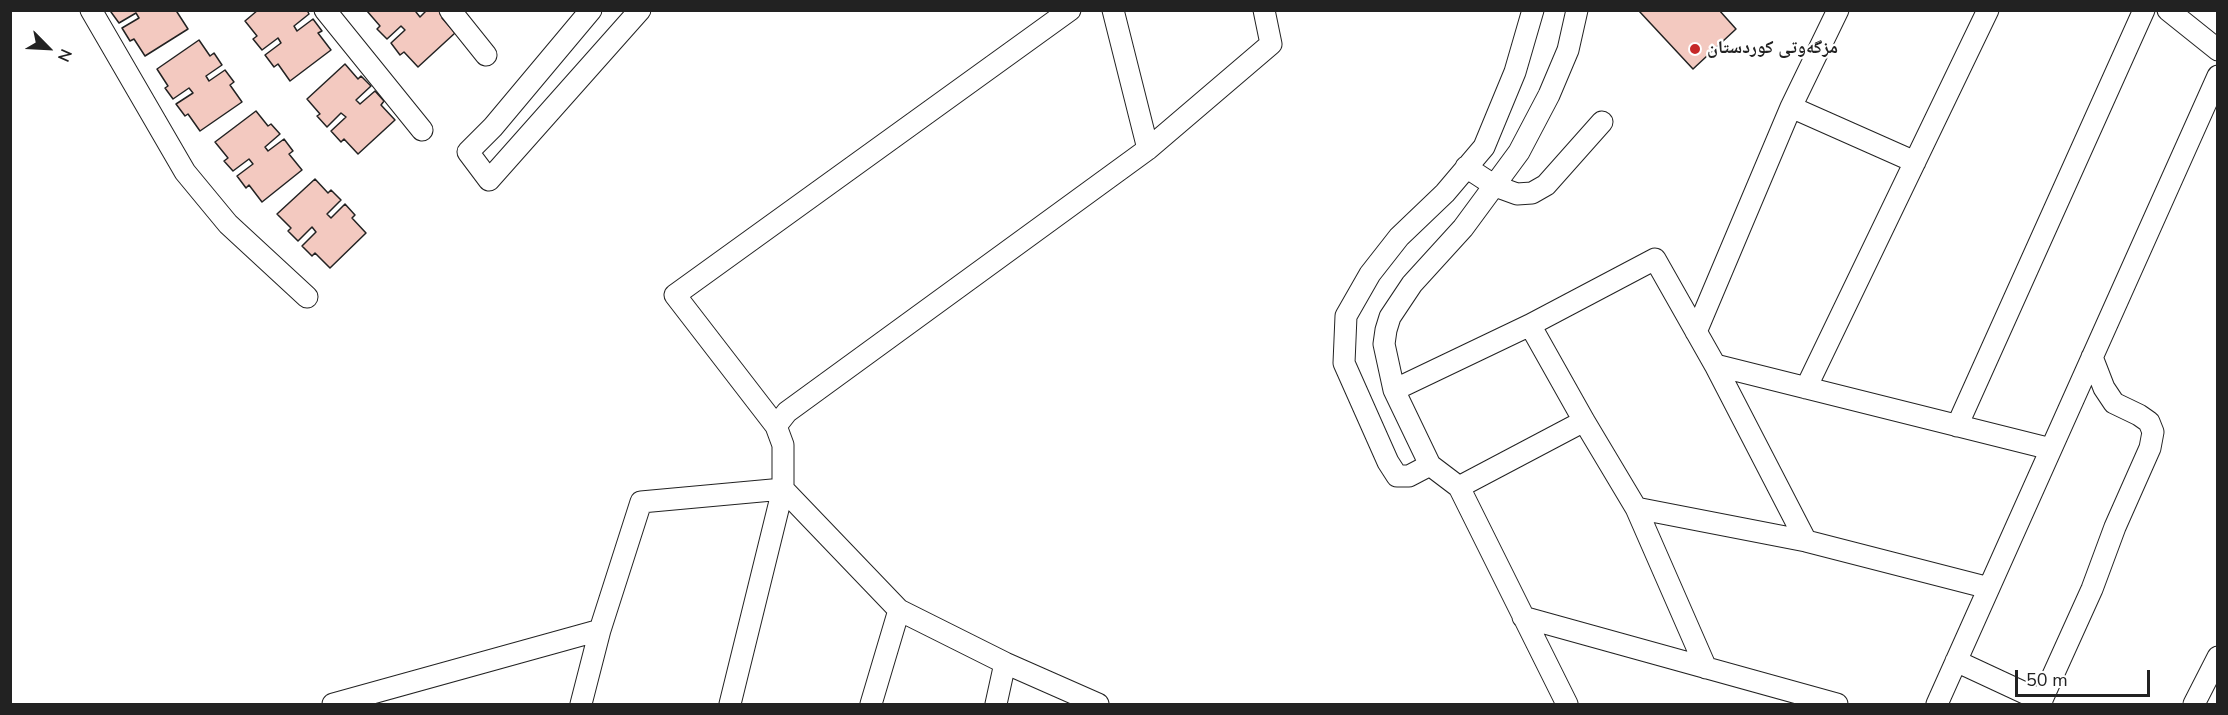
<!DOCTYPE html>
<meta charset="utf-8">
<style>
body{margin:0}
#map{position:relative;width:2228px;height:715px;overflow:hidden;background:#fff;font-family:"Nunito Sans",sans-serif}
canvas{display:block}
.frame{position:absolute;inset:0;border:12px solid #222;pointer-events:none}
.north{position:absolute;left:18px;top:18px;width:60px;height:60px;-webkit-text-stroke:4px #fff;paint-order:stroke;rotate:114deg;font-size:16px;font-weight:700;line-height:24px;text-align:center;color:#222}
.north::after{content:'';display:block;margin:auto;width:21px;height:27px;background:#222;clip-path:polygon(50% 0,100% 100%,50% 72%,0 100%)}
.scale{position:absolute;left:2015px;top:670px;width:135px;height:27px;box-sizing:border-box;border:3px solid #222;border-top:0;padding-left:8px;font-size:18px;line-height:21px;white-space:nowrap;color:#222;-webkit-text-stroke:4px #fff;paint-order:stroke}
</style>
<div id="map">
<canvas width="2228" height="715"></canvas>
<div class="frame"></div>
<div class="north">N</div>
<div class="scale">50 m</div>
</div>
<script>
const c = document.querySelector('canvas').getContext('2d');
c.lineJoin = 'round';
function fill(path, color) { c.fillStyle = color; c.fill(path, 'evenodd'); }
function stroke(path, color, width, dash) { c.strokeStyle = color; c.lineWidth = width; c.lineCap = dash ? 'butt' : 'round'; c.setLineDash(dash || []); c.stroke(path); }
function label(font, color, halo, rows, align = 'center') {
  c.font = font + ' "Nunito Sans","Noto Naskh Arabic",sans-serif'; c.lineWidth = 4.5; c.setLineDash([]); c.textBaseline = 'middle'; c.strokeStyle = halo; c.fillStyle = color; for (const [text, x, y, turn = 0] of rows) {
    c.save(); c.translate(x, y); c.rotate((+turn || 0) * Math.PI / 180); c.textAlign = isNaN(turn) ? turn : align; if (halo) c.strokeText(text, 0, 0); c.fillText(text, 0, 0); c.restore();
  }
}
const building = new Path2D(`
 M113,10H178L177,12L188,29L145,56L134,39L130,41L122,28L139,18L136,13L119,23L111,12Z
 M258,10H307L309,14L294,26L297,31L313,19L322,31L318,33L331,50L290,81L278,64L274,67L265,55L281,43L278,38L262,50L253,39L257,36L245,21Z
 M418,10L416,12L420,17L427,10H441L445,15L442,18L455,33L418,67L404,52L400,55L391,43L405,30L401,26L387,39L377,29L380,26L367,11Z
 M1719,10L1736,29L1693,69L1639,11Z
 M199,40L210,56L214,53L222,65L206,76L209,81L225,70L234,82L230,85L242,102L200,131L188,114L185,116L176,104L193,93L189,88L173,99L165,88L168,86L157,69Z
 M345,64L358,79L361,76L371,86L356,100L360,104L375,91L384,101L381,105L395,120L358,154L344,139L341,142L331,131L346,117L341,113L327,127L317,116L320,114L307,99Z
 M256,111L268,126L271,124L280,134L265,147L268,151L284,139L293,151L289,154L302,170L262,202L249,185L246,188L237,176L253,164L249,159L233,171L224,161L228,158L215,142Z
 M315,179L328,193L331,190L341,200L327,214L331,218L345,204L355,215L352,218L366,233L330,268L315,253L312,256L302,246L316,232L312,227L298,241L288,231L291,228L277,214Z`);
fill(building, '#f3c9c0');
stroke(building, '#222', 1.5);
const minor = new Path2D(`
 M91,10L185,172L228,224L307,297
 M325,10L422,130
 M450,10L486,55
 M591,10L493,127L468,152L489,180L640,10
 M1113,10L1148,149
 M2168,10L2218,50
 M1791,107L1915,162
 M1466,167L1495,186L1517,194L1532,193L1546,185L1602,122
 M1530,325L1584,421L1636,508L1706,668
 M1696,332L1791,107L1838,10
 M1715,365L2051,449
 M1806,388L1988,10
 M1394,390L1530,325L1655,259L1715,365L1806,541
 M776,426L787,412L1148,149L1271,44L1264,10
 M1957,426L2144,10
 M1430,465L1409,476H1397L1388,462L1344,363L1346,316L1370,274L1399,237L1445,193L1484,147L1515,72L1533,10
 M1459,487L1584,421
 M1636,508L1806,541L1989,588
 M1523,617L1837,704
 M1956,661L2042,701
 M333,704L600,630
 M581,704L600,630L641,502L783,489L899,610L1005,663L1098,704
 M730,704L783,489V445L776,426L675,295L1070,10
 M871,704L899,610
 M996,704L1005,663
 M1567,704L1459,487L1430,465L1394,390L1384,344L1386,330L1390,317L1412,284L1463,228L1519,152L1549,95L1568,50L1577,10
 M1937,704L2218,76
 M2040,704L2092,589L2115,527L2150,448L2153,432L2149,422L2139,415L2114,403L2104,388L2092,357
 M2194,704L2218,657`);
stroke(minor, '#222', 23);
stroke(minor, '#fff', 21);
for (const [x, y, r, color] of [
 [1695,49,6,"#c62828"]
]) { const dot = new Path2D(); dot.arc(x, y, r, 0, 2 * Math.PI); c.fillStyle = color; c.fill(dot); stroke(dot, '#fff', 2); }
label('bold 18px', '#222', '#fff', [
 ["مزگەوتی کوردستان",1707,49]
], 'left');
</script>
